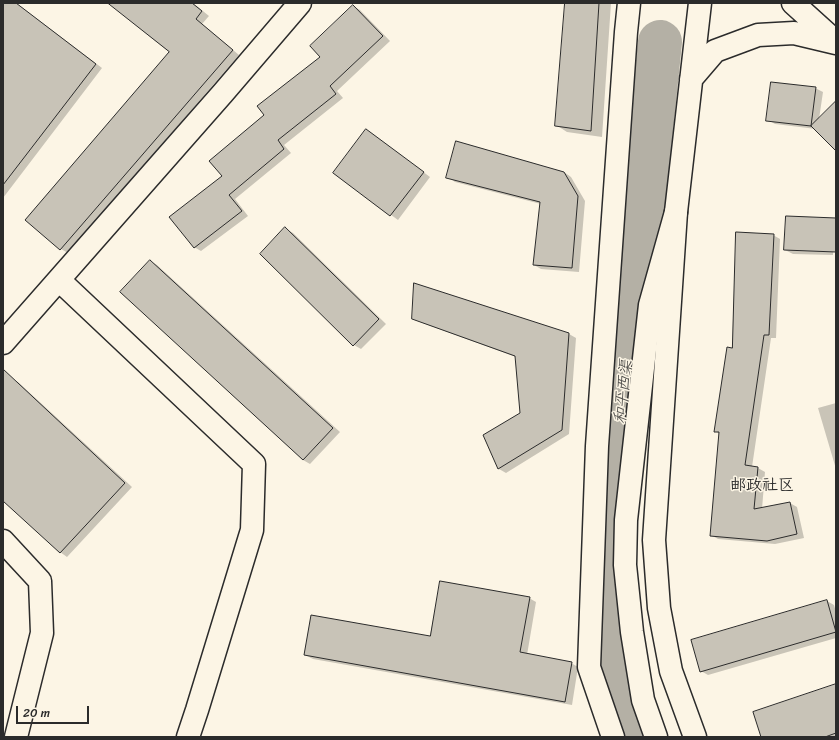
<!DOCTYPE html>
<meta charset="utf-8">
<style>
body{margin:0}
#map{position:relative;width:839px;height:740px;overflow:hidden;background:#fcf5e5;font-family:Sriracha,sans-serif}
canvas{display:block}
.frame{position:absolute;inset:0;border:4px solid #2b2b2b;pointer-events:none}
.scale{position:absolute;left:16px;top:706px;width:73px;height:18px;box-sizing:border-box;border:2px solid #2b2b2b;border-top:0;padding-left:5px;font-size:12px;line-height:14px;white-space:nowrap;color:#2b2b2b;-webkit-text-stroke:3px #fcf5e5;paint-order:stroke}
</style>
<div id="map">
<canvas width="839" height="740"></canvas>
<div class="frame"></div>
<div class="scale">20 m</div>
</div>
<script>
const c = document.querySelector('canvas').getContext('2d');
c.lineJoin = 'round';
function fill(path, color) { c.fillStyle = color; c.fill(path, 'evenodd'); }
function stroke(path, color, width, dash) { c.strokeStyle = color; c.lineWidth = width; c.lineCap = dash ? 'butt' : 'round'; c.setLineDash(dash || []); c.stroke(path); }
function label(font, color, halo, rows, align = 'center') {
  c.font = font + ' Sriracha,"LXGW WenKai TC",sans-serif'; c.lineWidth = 3; c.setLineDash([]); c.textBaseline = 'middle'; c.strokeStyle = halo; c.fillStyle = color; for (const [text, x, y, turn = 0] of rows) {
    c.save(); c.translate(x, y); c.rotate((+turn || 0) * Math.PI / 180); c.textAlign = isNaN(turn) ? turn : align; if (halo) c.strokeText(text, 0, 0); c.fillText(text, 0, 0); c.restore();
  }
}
fill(new Path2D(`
 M3,3H16L102,68L3,198Z
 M110,3H193L209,16L202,24L239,55L68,253L61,249L26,219L171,51Z
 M566,3H611L602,137L567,132L556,125Z
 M353,6L360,10L390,41L337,91L343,98L284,145L291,153L235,199L248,216L201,251L194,247L224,177L266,115L322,57Z
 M815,88L823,92L819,119L836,102V150L816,129L775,124L768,120Z
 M367,130L430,177L398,220L334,173Z
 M564,172L571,177L585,201L579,272L541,269L534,265L541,204L455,182L448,177Z
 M835,223L833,255L793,254L785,250Z
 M286,229L293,233L386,324L361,349L354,345Z
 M773,235L780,239L776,338H771L752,467L758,468L765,472L762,509L790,503L797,507L804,538L775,544L718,539L711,535L720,434L715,431L733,349Z
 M150,261L157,265L340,432L310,464L303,460L121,292Z
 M413,318L569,334L576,338L569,434L506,473L499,469L485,435L521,414L516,357L420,322Z
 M11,378L18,382L132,487L67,557L60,552L3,500V387Z
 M836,403V469L818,408Z
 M529,598L536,602L527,655L571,663L578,667L572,705L313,659L305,655L431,637Z
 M827,601L834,605L836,612V638L708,675L701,671Z
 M836,685V737H762Z`), '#0003');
stroke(new Path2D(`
 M643,737L613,660L606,575L660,42`), '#b4b0a5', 44);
const building = new Path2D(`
 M3,3H16L96,64L3,185Z
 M108,3H192L202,11L196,19L233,50L60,250L25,220L169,52Z
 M565,3H599L591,131L555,126Z
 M353,5L383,36L330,86L336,94L278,140L284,149L229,195L242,211L194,248L169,217L222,176L209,161L264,115L257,106L320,57L310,46Z
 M771,82L816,87L811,126L766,121Z
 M836,101V151L811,126Z
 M366,129L424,172L390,216L333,173Z
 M456,141L564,172L578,196L572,268L533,265L540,202L446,178Z
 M786,216L836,218V252L784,250Z
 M285,227L379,319L353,346L260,254Z
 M736,232L774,234L769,335H764L745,465L758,467L754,509L790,502L797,534L767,541L710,536L719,432H714L727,347L732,348Z
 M150,260L333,428L303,460L120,292Z
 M414,283L569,333L562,430L498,469L483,435L520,413L515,356L412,319Z
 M3,369L125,483L60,553L3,501Z
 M440,581L530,597L520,652L572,662L565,702L304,655L311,615L430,636Z
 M827,600L836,632L700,672L691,640Z
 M836,684V733L825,737H761L753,712Z`);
fill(building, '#c8c3b7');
stroke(building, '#2b2b2b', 1);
const minor = new Path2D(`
 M59,280L254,464L252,530L197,710L188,737
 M3,343L223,93L300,3
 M3,541L40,581L42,633L16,737`);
const major = new Path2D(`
 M793,3L835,41
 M691,79L715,51L758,35L794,33L836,43
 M613,737L589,667L597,446L626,32L629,3
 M695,737L671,671L659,608L654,540L676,212L700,3`);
const highway = new Path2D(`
 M656,737L643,700L632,632L625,565L626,520L650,305L676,212`);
stroke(minor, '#2b2b2b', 25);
stroke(major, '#2b2b2b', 25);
stroke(highway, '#2b2b2b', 25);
stroke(minor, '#fcf5e5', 22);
stroke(major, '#fcf5e5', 22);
stroke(highway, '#fcf5e5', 22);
label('italic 16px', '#545350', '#fcf5e5', [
 ["和平西渠",624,392,-84]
]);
label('16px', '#2b2b2b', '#fcf5e5', [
 ["邮政社区",762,486]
]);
</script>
